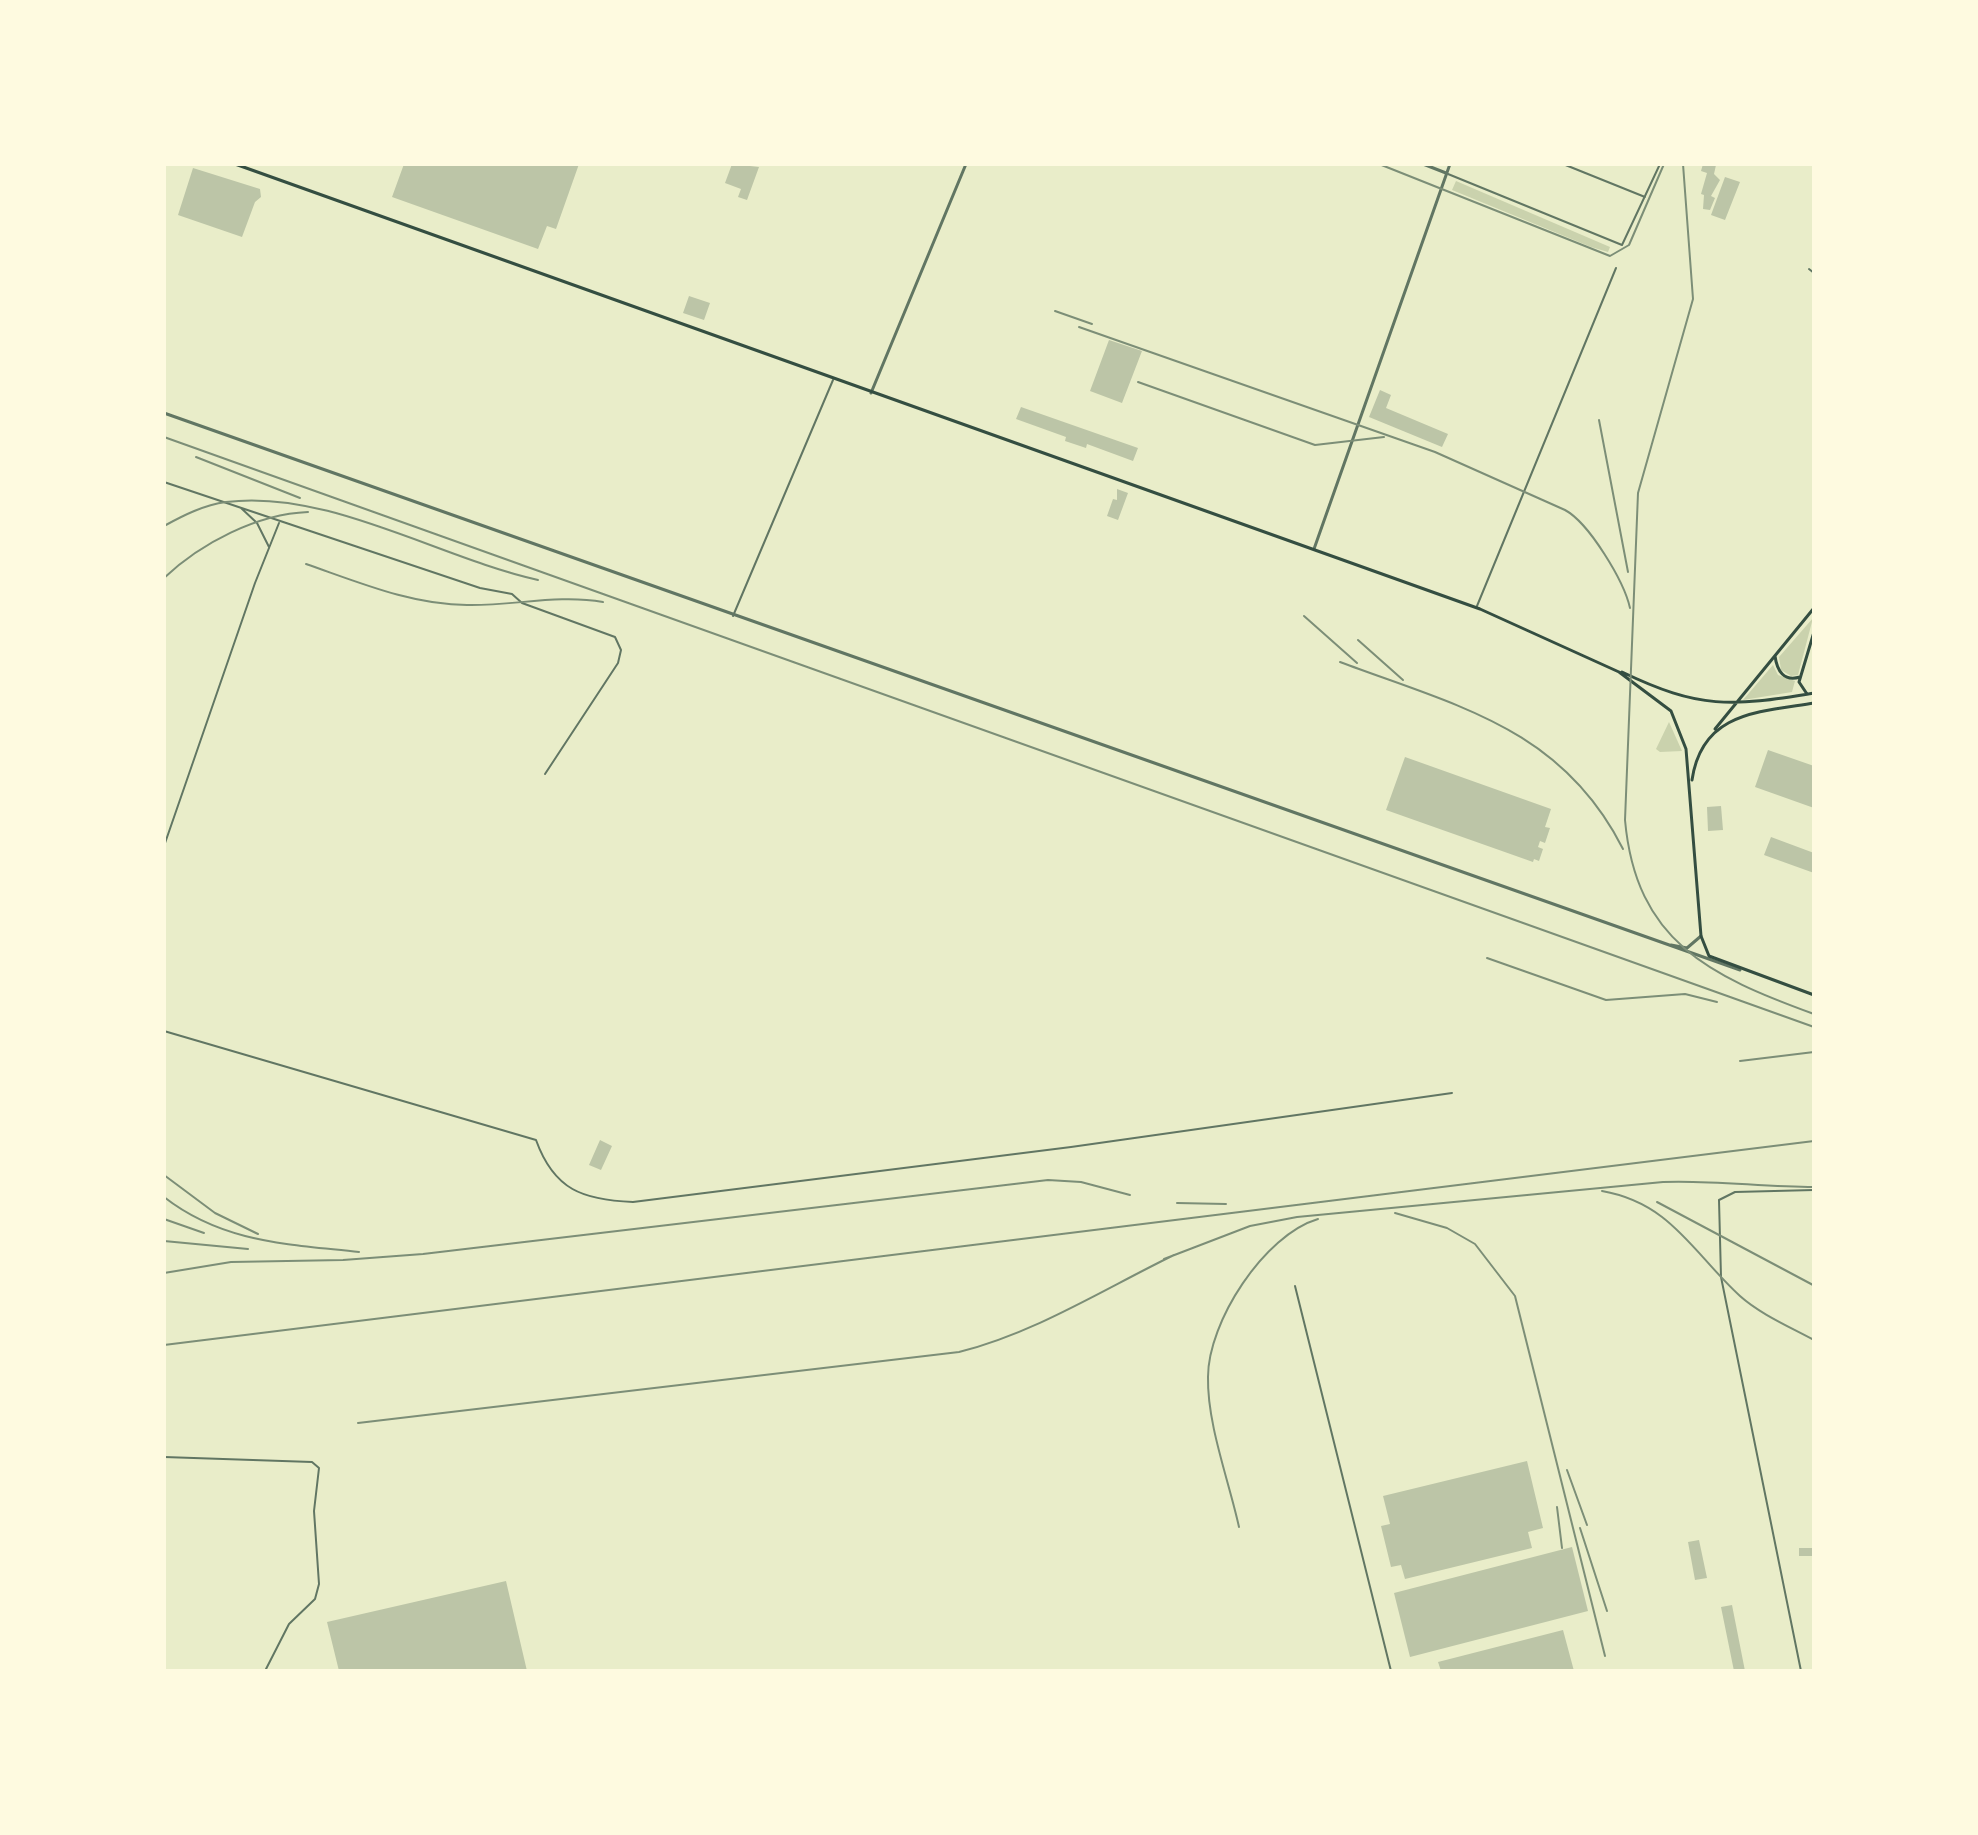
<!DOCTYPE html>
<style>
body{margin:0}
#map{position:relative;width:1978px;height:1835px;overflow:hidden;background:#e9edc9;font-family:"PT Sans",sans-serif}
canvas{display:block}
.frame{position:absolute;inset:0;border:166px solid #fefae0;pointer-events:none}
</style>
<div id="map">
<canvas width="1978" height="1835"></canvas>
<div class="frame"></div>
</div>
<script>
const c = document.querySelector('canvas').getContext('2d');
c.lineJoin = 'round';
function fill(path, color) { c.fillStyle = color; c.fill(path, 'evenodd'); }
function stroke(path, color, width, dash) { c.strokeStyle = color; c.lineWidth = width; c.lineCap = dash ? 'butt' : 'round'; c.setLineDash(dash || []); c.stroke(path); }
fill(new Path2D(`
 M1456,181L1610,247L1608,252L1591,247L1452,190Z
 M1813,618L1798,675L1791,676L1781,670L1779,657Z
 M1773,665L1778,675L1795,681L1792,692L1743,700Z
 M1669,722L1682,751L1660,752L1656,749Z`), '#cad2ad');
fill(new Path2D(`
 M404,164H579L556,229L547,226L538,249L392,197Z
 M732,164L759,167L747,200L738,197L741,189L725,183Z
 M1703,164L1716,165L1714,174L1720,180L1711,196L1715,198L1710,210L1703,209L1704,195L1701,194L1707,173L1701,171Z
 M193,168L260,189L261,197L255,202L242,237L178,215Z
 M1725,177L1740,182L1725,220L1711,215Z
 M689,296L710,303L704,320L683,313Z
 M1109,340L1142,351L1122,403L1090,391Z
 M1380,390L1391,395L1386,408L1448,434L1442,447L1369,417Z
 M1021,407L1138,448L1133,461L1087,444L1086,448L1065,441L1066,437L1016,419Z
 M1117,489L1128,493L1118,520L1107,516L1113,499L1117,500Z
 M1768,750L1814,766V808L1755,787Z
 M1405,757L1551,809L1545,827L1550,828L1545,843L1540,841L1538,847L1543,849L1539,861L1534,859L1533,862L1386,810Z
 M1721,806L1723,830L1708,831L1707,807Z
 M1771,837L1814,853V873L1764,855Z
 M600,1140L612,1146L601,1170L589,1165Z
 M1527,1461L1543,1528L1528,1532L1532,1548L1405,1579L1401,1565L1391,1567L1381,1526L1390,1524L1383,1496Z
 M1699,1540L1707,1578L1695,1580L1688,1542Z
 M1572,1547L1588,1611L1410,1657L1394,1593Z
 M1799,1548H1814V1556H1799Z
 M506,1581L527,1671H339L327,1622Z
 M1732,1605L1745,1671H1734L1721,1607Z
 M1563,1630L1574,1671H1441L1438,1662Z`), '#bcc5a7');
stroke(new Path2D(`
 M1563,164L1645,197
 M1448,174L1622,245L1660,164
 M1809,269L1814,273
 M164,482L480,588L512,594L522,603L615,637L621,650L618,663L545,774
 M241,508L257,523L269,547
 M1477,606L1616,268
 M733,616L833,380
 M164,846L255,583L279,523
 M164,1031L536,1140C554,1190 583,1200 633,1202L1071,1147L1452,1093
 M1295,1286L1391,1671
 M164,1457L312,1462L319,1468L314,1511L319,1584L315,1599L289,1624L265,1671
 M1801,1671L1721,1277L1719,1200L1735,1192L1814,1190`), '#617663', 2);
stroke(new Path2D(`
 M1423,164L1446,173
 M871,393L966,164
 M164,413L1740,970
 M1314,549L1450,164
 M1671,945L1687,948L1701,936`), '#617663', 3);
stroke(new Path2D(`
 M235,164L1480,609L1619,672L1671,711L1686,749L1701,936L1709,956L1814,995
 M1775,656C1777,671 1784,682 1800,677
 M1622,672C1699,709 1731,707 1814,693
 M1807,694L1799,682L1814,632
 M1715,729L1814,608
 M1692,780C1702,712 1758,712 1814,703`), '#344e41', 3);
stroke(new Path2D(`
 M1379,164L1610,256L1629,245L1664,164`), '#7c8e77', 2);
stroke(new Path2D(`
 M1683,164L1693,299L1638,493L1625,820C1636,942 1710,976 1814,1014
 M1055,311L1092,324
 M1079,327L1435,452L1565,510C1589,523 1624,581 1630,608
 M1138,382L1315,445L1384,437
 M1599,420L1628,572
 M164,437L1814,1027
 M196,457L300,498
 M164,526C184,515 204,505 226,502C328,489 439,558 538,580
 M306,564C358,582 412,605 467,605C513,606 558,594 603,602
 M164,578C201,543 257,514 308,512
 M1304,616L1357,663
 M1358,640L1403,680
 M1340,662C1457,706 1562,728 1623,849
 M1487,958L1606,1000L1685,994L1717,1002
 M1740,1061L1814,1052
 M164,1175L215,1213L258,1234
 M1602,1191C1671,1203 1693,1253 1740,1296C1760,1314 1790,1327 1814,1340
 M164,1197C223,1243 288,1244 359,1252
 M1657,1202L1813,1285
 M1177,1203L1226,1204
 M1395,1213L1447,1228L1475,1244L1515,1296L1605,1656
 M164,1219L204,1233
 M164,1241L248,1249
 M1164,1259L1250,1226L1297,1217L1663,1182C1713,1180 1763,1187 1814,1187
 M164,1273L231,1262L343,1260L423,1254L1048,1180L1081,1182L1130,1195
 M164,1345L1814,1141
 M358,1423L959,1352C1035,1333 1104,1289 1174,1255
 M1567,1470L1587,1525
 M1557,1507L1562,1548
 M1239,1527C1229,1481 1207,1424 1208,1377C1208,1322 1264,1235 1318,1219
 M1580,1528L1607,1611`), '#7c8e77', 2);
</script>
